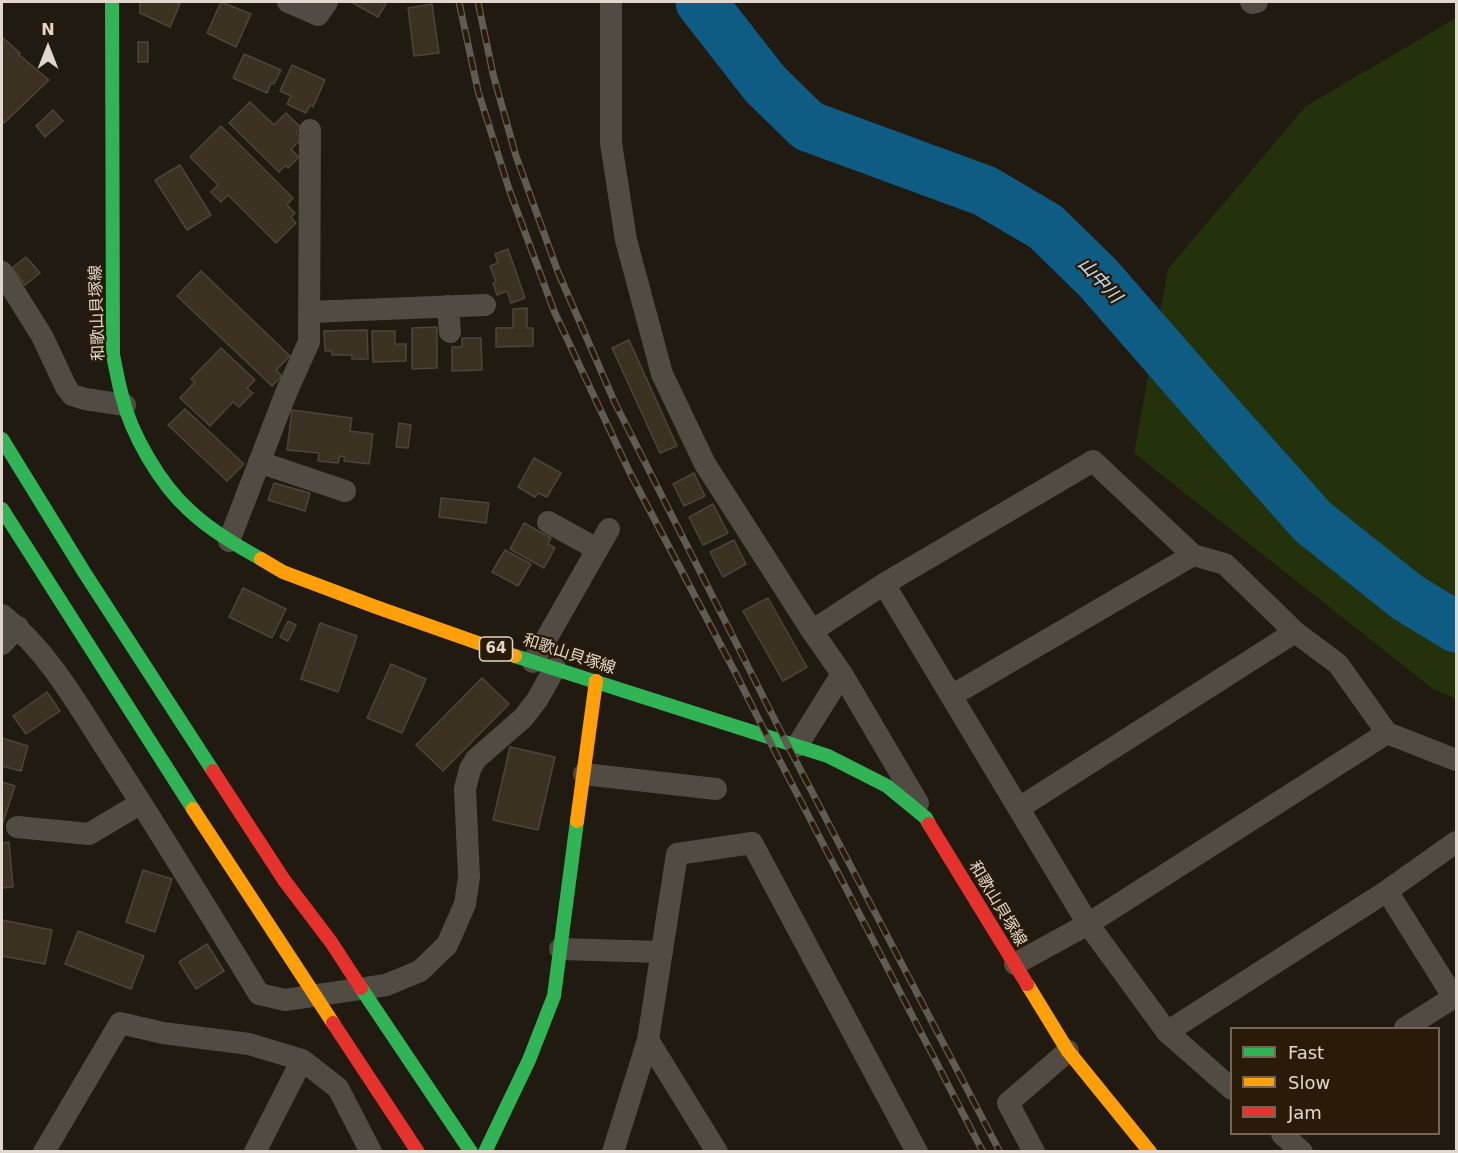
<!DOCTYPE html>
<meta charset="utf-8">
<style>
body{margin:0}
#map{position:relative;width:1458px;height:1153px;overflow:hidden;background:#211a10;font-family:"DejaVu Sans",sans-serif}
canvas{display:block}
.frame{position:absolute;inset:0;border:3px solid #e1d7cc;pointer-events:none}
.legend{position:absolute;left:1230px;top:1027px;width:210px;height:108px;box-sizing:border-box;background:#291b08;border:2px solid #736656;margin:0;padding:8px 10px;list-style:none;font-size:18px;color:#e1d7cc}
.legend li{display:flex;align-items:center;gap:12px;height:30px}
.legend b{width:30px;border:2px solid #736656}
.north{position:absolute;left:18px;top:18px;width:60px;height:60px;-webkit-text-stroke:4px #291b08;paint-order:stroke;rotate:0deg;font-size:16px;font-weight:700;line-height:24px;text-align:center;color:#e1d7cc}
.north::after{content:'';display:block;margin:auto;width:21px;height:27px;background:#e1d7cc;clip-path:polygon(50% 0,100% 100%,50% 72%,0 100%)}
</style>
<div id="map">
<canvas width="1458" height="1153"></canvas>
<div class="frame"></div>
<ul class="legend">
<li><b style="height:8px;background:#30b455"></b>Fast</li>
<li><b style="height:8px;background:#ff9f0a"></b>Slow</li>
<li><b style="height:8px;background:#e5322d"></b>Jam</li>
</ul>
<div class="north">N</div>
</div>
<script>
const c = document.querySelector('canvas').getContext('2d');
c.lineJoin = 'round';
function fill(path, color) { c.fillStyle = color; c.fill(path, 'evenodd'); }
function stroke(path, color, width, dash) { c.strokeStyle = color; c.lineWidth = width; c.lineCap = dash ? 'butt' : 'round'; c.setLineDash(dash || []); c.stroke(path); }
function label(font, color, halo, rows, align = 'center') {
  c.font = font + ' "DejaVu Sans","Noto Sans JP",sans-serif'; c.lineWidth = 5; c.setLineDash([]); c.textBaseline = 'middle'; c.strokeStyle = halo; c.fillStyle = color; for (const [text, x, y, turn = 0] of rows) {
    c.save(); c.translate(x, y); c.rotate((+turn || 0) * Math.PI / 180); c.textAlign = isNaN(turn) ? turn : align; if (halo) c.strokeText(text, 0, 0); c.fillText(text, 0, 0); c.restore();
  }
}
fill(new Path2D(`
 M1456,18V699L1433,689L1134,453L1168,269L1306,106Z`), '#24320b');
stroke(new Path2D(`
 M701,2L765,84L808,126L985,191L1046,227L1098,278L1215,412L1313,522L1407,597L1456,627`), '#0e5b84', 51);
const building = new Path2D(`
 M140,2H174L180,4L170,27L140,13Z
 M221,2L251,14L236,47L207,33Z
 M351,2H387L378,17Z
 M432,4L439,53L414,56L408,8Z
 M2,37L20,53L18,54L49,80L4,123L2,121Z
 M138,42H148V62H138Z
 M244,54L281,70L274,84L271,83L267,93L233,78Z
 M292,65L325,80L313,107L310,105L306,113L287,104L291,96L280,91Z
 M250,102L274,125L286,113L301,128L296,133L302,139L291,149L299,157L288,168L286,165L279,172L229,123Z
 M53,110L63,121L45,137L36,126Z
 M221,126L293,198L287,205L295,213L291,217L296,223L276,243L228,195L221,202L211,192L218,185L190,157Z
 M180,165L211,215L187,230L155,180Z
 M508,249L525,298L511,303L507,291L497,295L493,283L496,282L490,266L498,263L495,254Z
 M26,257L40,273L25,285L12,268Z
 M201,271L290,356L276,370L282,376L272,386L177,296Z
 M527,308V328H533V346L496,347V328H513V309Z
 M437,327V368L412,369V328Z
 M367,330L368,359H352V355H332V351H325L324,331Z
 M372,331H395V344H406V361L373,362Z
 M462,338H481L482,370L452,371V347H462Z
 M629,340L677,446L660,453L612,348Z
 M221,348L255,380L247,388L253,393L239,407L233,402L210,426L180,398L195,382L191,379Z
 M185,409L244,464L227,481L168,425Z
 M292,410L352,418L350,431L373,434L369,464L344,461L345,457L340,456L338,463L318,461L319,453L287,450Z
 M399,423L411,425L408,448L396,447Z
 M534,458L561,473L547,497L538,493L535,497L518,487Z
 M694,473L705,496L684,506L673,484Z
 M274,483L310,493L305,511L268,500Z
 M441,498L489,503L486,523L439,517Z
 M713,504L728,533L703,545L689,517Z
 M524,523L551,538L548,544L555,548L544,568L510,549Z
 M734,540L746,564L723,577L710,552Z
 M505,550L531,564L518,586L492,572Z
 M243,588L286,609L272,638L229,617Z
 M768,598L807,667L783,681L743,611Z
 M288,621L296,625L288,641L280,637Z
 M320,623L357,636L338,692L301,679Z
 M391,664L426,679L402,733L367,718Z
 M482,678L509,704L443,771L416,745Z
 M47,692L60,711L26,734L13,716Z
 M2,738L28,746L21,771L2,766Z
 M510,747L555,757L538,830L493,820Z
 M2,782L15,786L2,825Z
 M9,842L13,887L2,888V843Z
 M143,870L172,879L155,932L126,922Z
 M2,920L52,930L45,964L2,956Z
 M78,931L144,956L131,989L65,964Z
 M207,944L224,971L196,989L179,962Z`);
fill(building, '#3b3121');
stroke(building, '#4c453d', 1.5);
stroke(new Path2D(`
 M288,2L318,15L327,2
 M611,2V143L626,240L662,374L705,464L812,631L842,674L918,803
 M1251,2L1252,3L1257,2
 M2,272L42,336L66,387L72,395L85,399L125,405
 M448,306L450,332
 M310,312L485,305
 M259,462L345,491
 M548,522L597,549
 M229,541L286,393L309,342L310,130
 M884,584L1088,924L1167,1032L1232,1089
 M2,615C48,651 76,702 107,750C159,830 209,912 259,994L285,1000L386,985L420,971L447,945L465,904L469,877L465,789L470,769L476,759L523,718L537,700L555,668
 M812,631L884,584L1093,461L1193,555L1225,564L1295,632L1338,664L1387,733
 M2,644L18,627
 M533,662L609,529
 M951,696L1193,555
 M797,746L842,674
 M584,774L716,789
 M1019,808L1295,632
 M17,827L89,834L141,803
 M1387,891L1454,998
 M560,949L662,952
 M1015,964L1088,924L1387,733L1456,760
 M1405,1028L1456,996
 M1167,1032L1387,891L1456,842
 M648,1040L717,1152
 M1282,1134L1302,1152
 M44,1152L120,1023L163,1033L249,1044L302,1060L338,1088L371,1152
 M255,1152L302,1060
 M613,1152L648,1040L677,854L752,843L917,1152
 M1034,1152L1008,1103L1068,1051`), '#524b44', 22);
stroke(new Path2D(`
 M112,2L113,355C116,369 118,382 122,396C131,434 160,484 189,510C210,530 236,545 261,559
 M2,439L84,572L213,771
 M2,509L193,809
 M515,656L828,756L887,786L926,818L929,824
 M361,988L471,1152
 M485,1152L529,1060L554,996L577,821`), '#30b455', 14);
stroke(new Path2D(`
 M261,559L283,572L376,607L515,656
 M193,809L333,1023
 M577,821L596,681
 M1027,984L1068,1051L1150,1152`), '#ff9f0a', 14);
stroke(new Path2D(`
 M213,771L284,880L331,942L361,988
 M929,824L1027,984
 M333,1023L418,1152`), '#e5322d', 14);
const rail = new Path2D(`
 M459,2L478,91L509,189L554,311L630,473L736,674L768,738L983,1152
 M478,2L493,74L516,156L558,272L615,403L786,742L1000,1152`);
stroke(rail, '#605b53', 7);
stroke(rail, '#291b08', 4.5, [14]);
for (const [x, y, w] of [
 [496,649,33]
]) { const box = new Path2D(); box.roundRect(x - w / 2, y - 12, w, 24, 4.5); c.fillStyle = '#291b08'; c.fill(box); stroke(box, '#e1d7cc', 1.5); }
label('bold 15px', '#e1d7cc', null, [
 ["64",496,649]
]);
label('16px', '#e1d7cc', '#291b08', [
 ["和歌山貝塚線",98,313,-92],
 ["和歌山貝塚線",569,655,18],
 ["和歌山貝塚線",997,904,59]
]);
label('italic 18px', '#bde1fd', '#291b08', [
 ["山中川",1099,281,47]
]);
</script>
